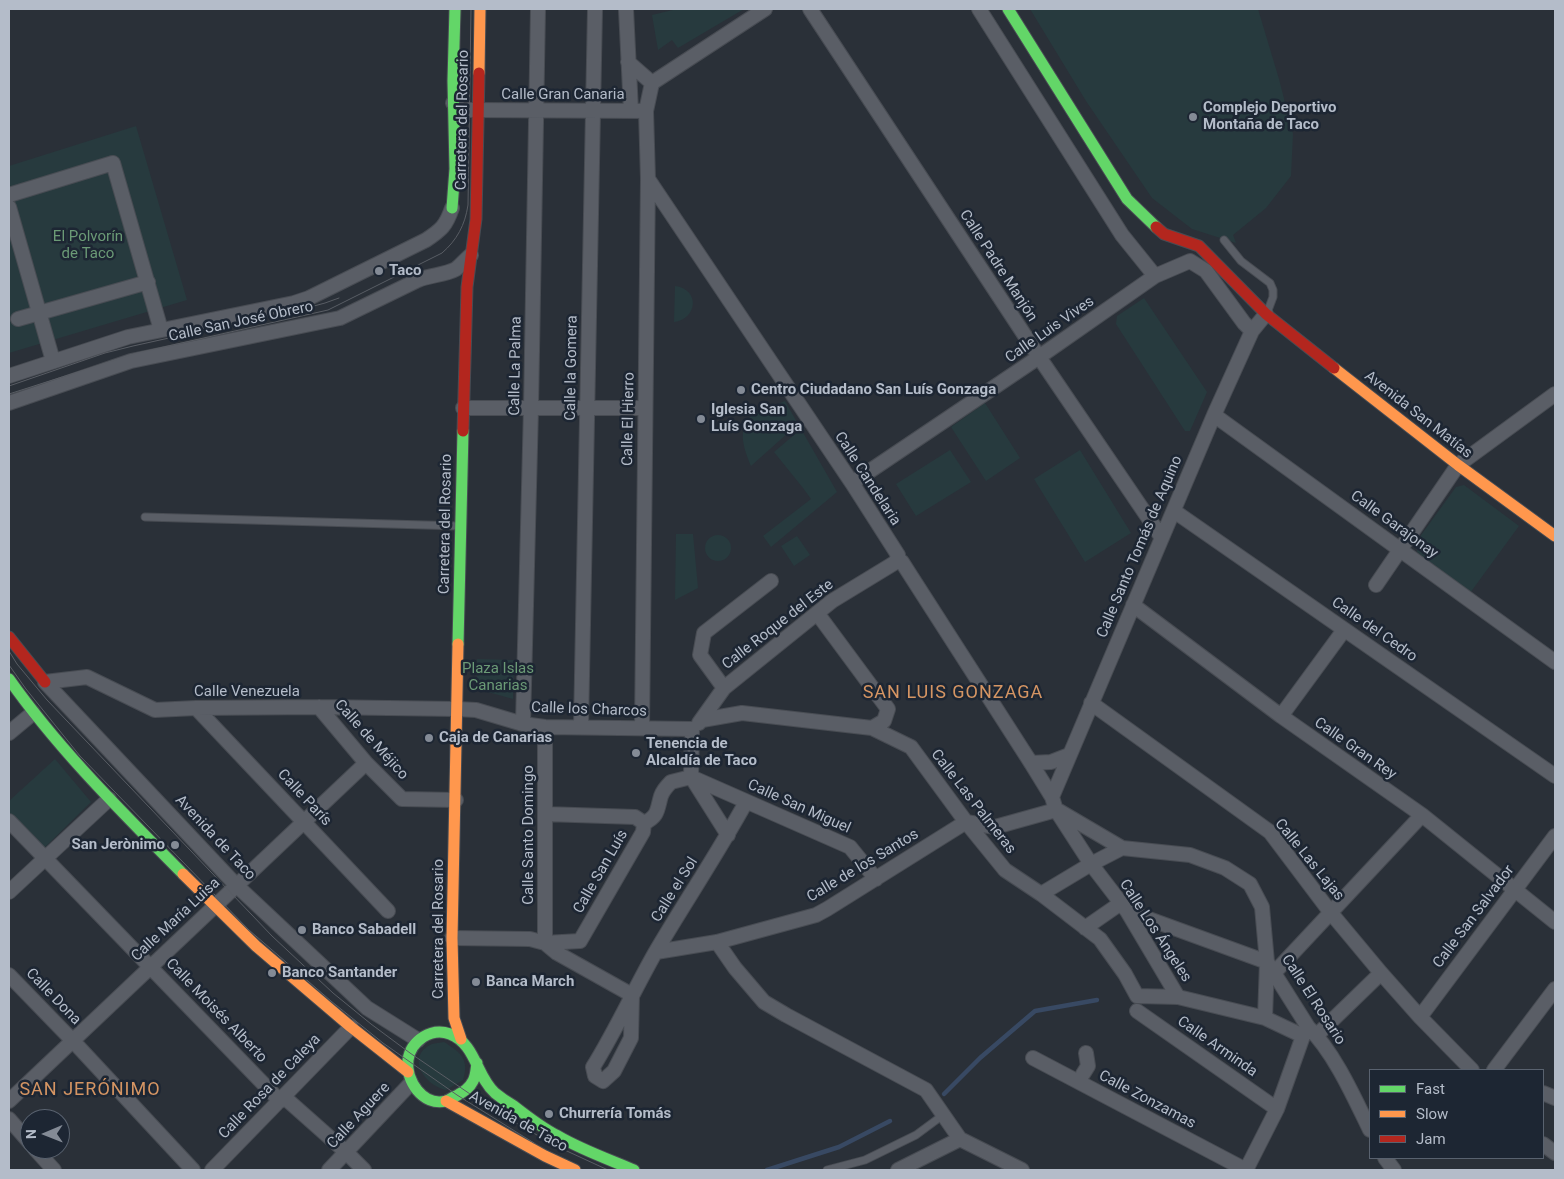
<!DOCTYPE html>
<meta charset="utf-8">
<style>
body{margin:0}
#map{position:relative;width:1564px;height:1179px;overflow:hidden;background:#2a3038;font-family:Roboto,sans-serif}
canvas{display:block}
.frame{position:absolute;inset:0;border:10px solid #b4bcc9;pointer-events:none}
.legend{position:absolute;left:1369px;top:1069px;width:175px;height:90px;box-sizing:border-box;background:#1d2633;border:1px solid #59626f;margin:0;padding:6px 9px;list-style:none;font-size:15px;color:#b4bcc9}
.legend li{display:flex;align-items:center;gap:10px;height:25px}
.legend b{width:25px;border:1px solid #59626f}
.north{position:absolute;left:20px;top:1109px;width:50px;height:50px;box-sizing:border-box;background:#1d2633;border:1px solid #59626f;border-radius:50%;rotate:269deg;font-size:14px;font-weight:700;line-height:20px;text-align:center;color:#b4bcc9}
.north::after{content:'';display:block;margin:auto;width:18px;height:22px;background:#848b96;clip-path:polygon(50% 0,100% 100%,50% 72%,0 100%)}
</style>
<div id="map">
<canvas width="1564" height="1179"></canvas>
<div class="frame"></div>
<ul class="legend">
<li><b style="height:6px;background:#63d668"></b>Fast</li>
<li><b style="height:6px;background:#ff974d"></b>Slow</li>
<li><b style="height:6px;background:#b3261e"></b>Jam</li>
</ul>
<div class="north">N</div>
</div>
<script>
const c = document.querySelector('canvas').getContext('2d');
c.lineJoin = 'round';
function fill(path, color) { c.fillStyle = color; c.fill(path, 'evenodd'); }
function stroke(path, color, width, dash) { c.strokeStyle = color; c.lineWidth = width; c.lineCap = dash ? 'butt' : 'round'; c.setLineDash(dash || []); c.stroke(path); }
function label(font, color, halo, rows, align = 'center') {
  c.font = font + ' Roboto,sans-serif'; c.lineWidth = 5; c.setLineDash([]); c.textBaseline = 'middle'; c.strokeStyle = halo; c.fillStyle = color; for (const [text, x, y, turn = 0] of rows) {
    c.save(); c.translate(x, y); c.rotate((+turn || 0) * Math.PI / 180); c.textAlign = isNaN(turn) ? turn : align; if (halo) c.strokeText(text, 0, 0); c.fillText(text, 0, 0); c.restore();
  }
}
fill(new Path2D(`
 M677,9H744L678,48L672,40L658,50L652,15Z
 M1030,9H1258L1279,79L1293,134L1291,176L1266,208L1233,235L1236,243L1192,229L1152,198L1086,101Z
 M136,126L187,300L9,353V166Z
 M675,286C700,289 698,319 674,322Z
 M1144,298L1207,392L1190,431H1185L1116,324L1117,316Z
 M785,401L798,424L751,466C745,452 736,429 751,416C759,410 776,405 785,401Z
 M985,403L1020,458L986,481L951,427Z
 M801,429L837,492L771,547L763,536L811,499L803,488L774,452Z
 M950,450L971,482L916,516L896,484Z
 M1080,450L1131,533L1085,562L1034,479Z
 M1464,485L1519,526L1470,593L1417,552L1419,538L1456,487Z
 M676,534H693L698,588L675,600Z
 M705 548a13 13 0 1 1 26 0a13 13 0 1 1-26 0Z
 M797,536L810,555L794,566L781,546Z
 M477,659L514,660L513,699L477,689Z
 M55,759L91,802L39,853L9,821V801Z
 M444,1042C460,1052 470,1059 463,1080L446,1090C424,1085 405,1056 432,1044C435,1043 440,1043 444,1042Z`), '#273a3e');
stroke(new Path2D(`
 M944,1094L980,1058L1035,1011L1097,1000
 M767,1170L839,1147L890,1121`), '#384963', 4.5);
const lane = new Path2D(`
 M1224,240L1241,261L1270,283L1273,290V297L1267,313
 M145,517L460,526
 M827,1170L865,1160L916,1135L943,1115`);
const street = new Path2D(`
 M626,9L631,111
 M810,9L1039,357L1162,538
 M979,9L1122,235L1155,276
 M628,62L652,83
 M652,83L765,9
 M453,103L462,110H469L646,111L652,83
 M648,179L852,483L898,555L896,562
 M9,195L113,163L161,330
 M9,207L53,361
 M18,319L148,282
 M9,376L128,337L294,303L309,298L426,240C441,230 446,226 452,208
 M9,403L131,361L340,318L418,280C430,275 445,275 456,269C461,265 466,259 471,255
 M463,408H645
 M1214,415L1555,662
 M852,483L1039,357L1155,276L1190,261L1206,271L1244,323L1252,331
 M1174,511L1555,776
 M896,562H902L909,573L1031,763L1052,797L1056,810L1091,864L1127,911L1178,997L1265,1018L1303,1036
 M1376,585L1458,465L1555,394
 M1133,605L1281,716L1422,815L1555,922
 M817,613L888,709L884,721L872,728
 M45,682L87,677L155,710L196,708L319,707L457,709L476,710L523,724L545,727L692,729
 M45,682L236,885L367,1008L418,1040
 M724,688L700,655L704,633L771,581
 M1091,703L1270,832L1331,913L1381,973L1420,1017L1472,1070
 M319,707L366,763L402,799L456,800
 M196,708L388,911
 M1281,716L1344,630
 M702,720L742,713L872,728L911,747L966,822L1005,870L1041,894L1100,939L1125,974L1137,996L1178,997
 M699,723L724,688L832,601L896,562
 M523,724L531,408L538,9
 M581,727L595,9
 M642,728L648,179L646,111
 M9,733L33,713
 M1031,763L1051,762L1069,755
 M691,777L850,847L876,879
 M691,777L692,729
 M692,778L728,835
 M1052,797L1214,415L1252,331L1266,314
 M1059,811L1122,848L1190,855L1225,868L1250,884L1262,907L1267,962L1308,1027C1334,1052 1354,1097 1370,1130
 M545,814L635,817L644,823
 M9,821L280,1101
 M966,822L995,827L1056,810
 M644,823C659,816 657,809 661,796C663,790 667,786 671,782L691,777
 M9,892L109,799
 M1041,894L1091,864L1122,848
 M1127,911L1267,962L1265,1018
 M1085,928L1121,903
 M452,938L530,939L545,943L557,953L632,995
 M717,942L735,968L764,1002L786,1015L926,1090L960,1139L1022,1170
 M545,943V727
 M545,943L580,941L643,832L644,823
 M656,952L717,942L816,915L827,909L966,822
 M1274,973L1422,815
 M9,975L73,1041L193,1170
 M632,995L631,1038L614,1071L603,1081L595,1076L593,1067C616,1030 634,990 655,953C685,902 718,853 746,802
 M1137,1011L1277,1109
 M1420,1017L1555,836
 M1317,1035L1381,973
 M1033,1058L1246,1170
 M1494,1070L1555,989
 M1083,1074L1088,1066L1086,1053
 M1543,1093L1555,1098
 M284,1097L346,1152L364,1170
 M9,1101L366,763
 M9,1119L30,1143
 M1543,1144L1555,1153
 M35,1149L54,1170
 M1385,1158L1394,1170
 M212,1170L351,1027
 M329,1170L411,1083
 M898,1170L960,1139
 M1246,1170L1277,1109L1303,1036L1307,1029`);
const fast = new Path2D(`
 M1008,9L1127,199L1156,227
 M452,208L455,169L453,81L455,9
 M458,644L463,431
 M9,679C59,750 122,812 183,874
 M477,1063C476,1069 476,1076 473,1081C469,1089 463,1092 456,1096C453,1097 449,1100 446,1101C423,1107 405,1080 408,1060C411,1040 432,1027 450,1034C476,1044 476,1076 495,1093C501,1098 507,1102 514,1106C528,1117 542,1128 558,1136C582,1150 608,1159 634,1170`);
const slow = new Path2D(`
 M479,73L480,9
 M1334,368L1458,465L1555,536
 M458,644L452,938L454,1018L461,1039
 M183,874L256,946L351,1027L408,1072
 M446,1101L545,1156L575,1170`);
const jam = new Path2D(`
 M1156,227L1164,234L1199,246L1266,314L1334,368
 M463,431L467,287L476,219L479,73
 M9,637L45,682`);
stroke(lane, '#484c53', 9);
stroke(street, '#484c53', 16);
stroke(fast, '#484c53', 13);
stroke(slow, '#484c53', 13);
stroke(jam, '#484c53', 13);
stroke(lane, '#5a5e66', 7);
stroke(street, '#5a5e66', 14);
stroke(fast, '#63d668', 11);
stroke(slow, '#ff974d', 11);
stroke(jam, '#b3261e', 11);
stroke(new Path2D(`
 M303,309L325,303L339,298
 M9,386L105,353L133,346L232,324
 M9,394L137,353L328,310L442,253C457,240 465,225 468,205L471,9
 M9,651L17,664L47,700L272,936L333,993L371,1024L410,1053L492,1109L556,1146L608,1170
 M9,665L26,689L80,756L249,930L331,1001L383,1043L457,1095L534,1143`), '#595d64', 1);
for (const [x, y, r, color] of [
 [1193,117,5,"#848b96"],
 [379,271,5,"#848b96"],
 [741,390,5,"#848b96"],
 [701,419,5,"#848b96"],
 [429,738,5,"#848b96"],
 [636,753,5,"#848b96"],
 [175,845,5,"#848b96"],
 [302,930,5,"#848b96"],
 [272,973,5,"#848b96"],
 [476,982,5,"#848b96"],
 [549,1114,5,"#848b96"]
]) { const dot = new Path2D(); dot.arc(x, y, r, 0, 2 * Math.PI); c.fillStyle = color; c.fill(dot); stroke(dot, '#1d2633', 2); }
label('15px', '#b4bcc9', '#1d2633', [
 ["Calle Gran Canaria",563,95],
 ["Carretera del Rosario",463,120,-89],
 ["Calle Padre Manjón",998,266,57],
 ["Calle San José Obrero",241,322,-12],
 ["Calle Luis Vives",1050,330,-35],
 ["Calle La Palma",516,366,-89],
 ["Calle la Gomera",572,368,-89],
 ["Avenida San Matías",1418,415,38],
 ["Calle El Hierro",629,419,-89],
 ["Calle Candelaria",867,479,57],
 ["Carretera del Rosario",446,524,-89],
 ["Calle Garajonay",1394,525,36],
 ["Calle Santo Tomás de Aquino",1140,547,-67],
 ["Calle Roque del Este",778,625,-38],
 ["Calle del Cedro",1374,630,35],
 ["Calle Venezuela",247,692],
 ["Calle los Charcos",589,710,2],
 ["Calle de Méjico",371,740,48],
 ["Calle Gran Rey",1355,749,35],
 ["Calle París",304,798,47],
 ["Calle Las Palmeras",973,802,52],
 ["Calle San Miguel",799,807,24],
 ["Calle Santo Domingo",529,835,-90],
 ["Avenida de Taco",215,838,47],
 ["Calle Las Lajas",1309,860,51],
 ["Calle de los Santos",863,866,-31],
 ["Calle San Luís",601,872,-60],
 ["Calle el Sol",675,890,-58],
 ["Calle San Salvador",1474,917,-53],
 ["Calle María Luisa",176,920,-43],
 ["Carretera del Rosario",439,929,-90],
 ["Calle Los Ángeles",1155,931,57],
 ["Calle Dona",53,997,46],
 ["Calle El Rosario",1313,1000,57],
 ["Calle Moisés Alberto",216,1011,46],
 ["Calle Arminda",1217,1047,35],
 ["Calle Rosa de Caleya",270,1087,-46],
 ["Calle Zonzamas",1147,1100,28],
 ["Calle Aguere",359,1116,-47],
 ["Avenida de Taco",518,1122,29]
]);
label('bold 15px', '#b4bcc9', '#1d2633', [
 ["Complejo Deportivo",1203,108],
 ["Montaña de Taco",1203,125],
 ["Taco",389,271],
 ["Centro Ciudadano San Luís Gonzaga",751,390],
 ["Iglesia San",711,410],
 ["Luís Gonzaga",711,427],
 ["Caja de Canarias",439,738],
 ["Tenencia de",646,744],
 ["Alcaldía de Taco",646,761],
 ["San Jerònimo",165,845,"right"],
 ["Banco Sabadell",312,930],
 ["Banco Santander",282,973],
 ["Banca March",486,982],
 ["Churrería Tomás",559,1114]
], 'left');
label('15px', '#6b9a76', '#1d2633', [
 ["El Polvorín",88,237],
 ["de Taco",88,254],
 ["Plaza Islas",498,669],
 ["Canarias",498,686]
]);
c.letterSpacing = '1px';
label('18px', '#d59563', '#1d2633', [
 ["SAN LUIS GONZAGA",953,693],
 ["SAN JERÓNIMO",90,1090]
]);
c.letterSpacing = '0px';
</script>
